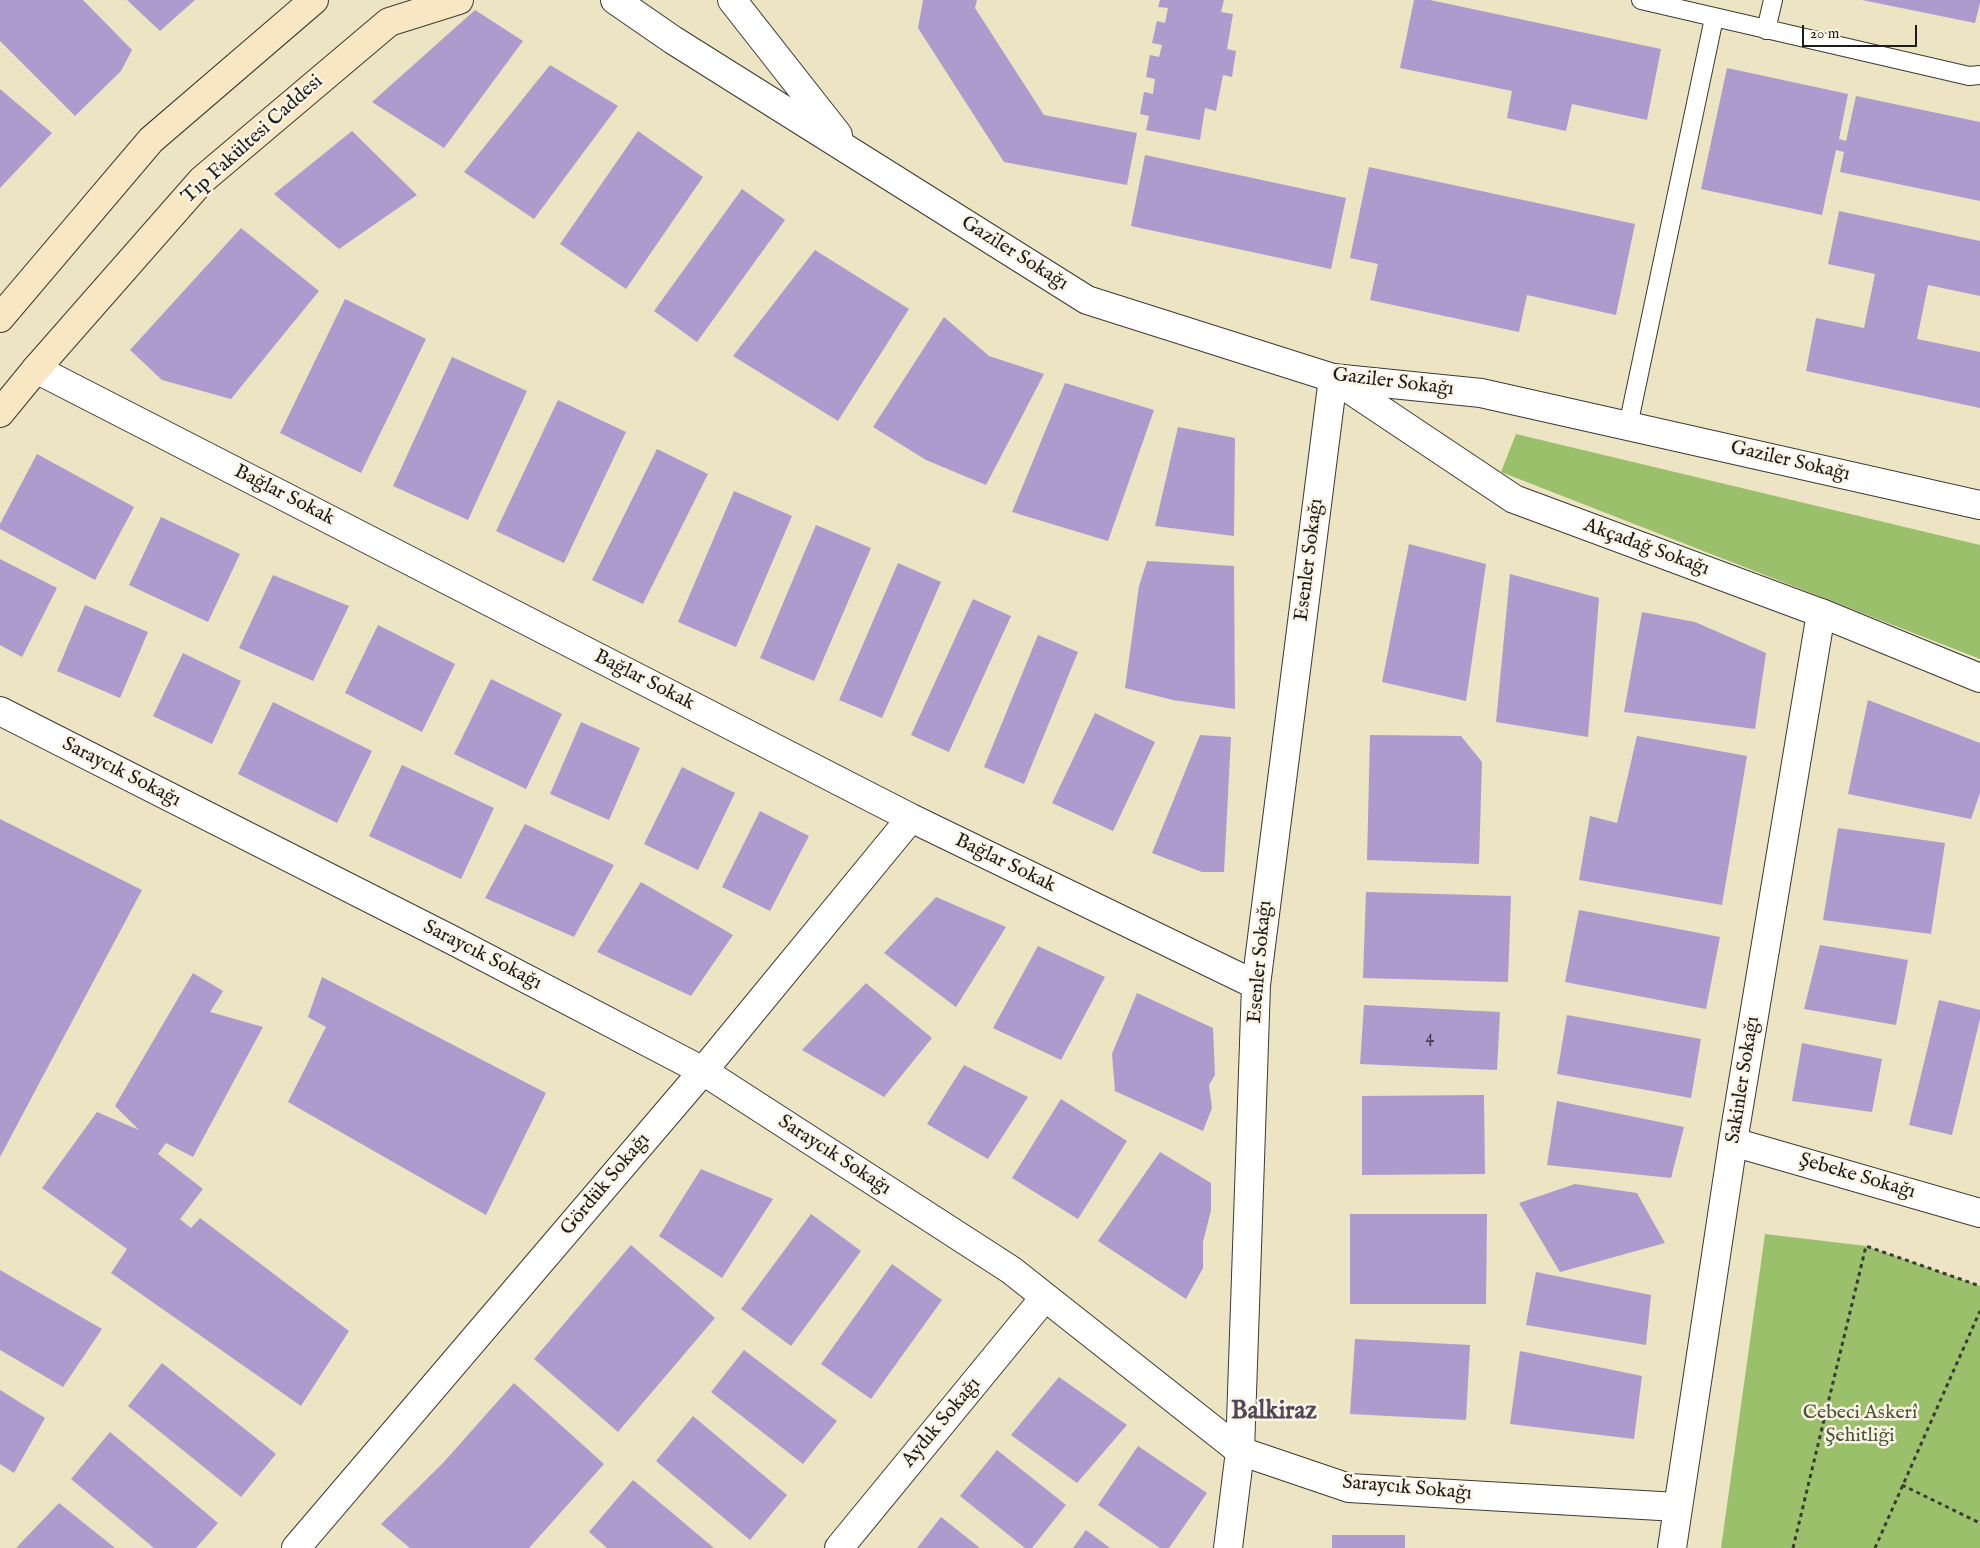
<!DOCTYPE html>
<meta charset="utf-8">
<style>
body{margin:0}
#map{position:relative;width:1980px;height:1548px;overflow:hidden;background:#ece4c3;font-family:"IM FELL English",serif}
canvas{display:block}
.scale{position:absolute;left:1802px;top:25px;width:115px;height:22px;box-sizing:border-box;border:2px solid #1c1c1c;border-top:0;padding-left:6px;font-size:15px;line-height:18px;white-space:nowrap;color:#1c1c1c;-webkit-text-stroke:4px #fcf5e5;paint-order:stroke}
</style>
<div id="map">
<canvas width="1980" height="1548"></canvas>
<div class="scale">20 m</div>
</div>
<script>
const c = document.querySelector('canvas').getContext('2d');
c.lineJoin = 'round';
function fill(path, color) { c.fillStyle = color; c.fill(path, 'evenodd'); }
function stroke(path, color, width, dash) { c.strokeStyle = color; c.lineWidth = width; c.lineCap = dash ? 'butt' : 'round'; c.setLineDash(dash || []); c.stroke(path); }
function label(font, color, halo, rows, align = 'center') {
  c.font = font + ' "IM FELL English",serif'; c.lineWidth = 5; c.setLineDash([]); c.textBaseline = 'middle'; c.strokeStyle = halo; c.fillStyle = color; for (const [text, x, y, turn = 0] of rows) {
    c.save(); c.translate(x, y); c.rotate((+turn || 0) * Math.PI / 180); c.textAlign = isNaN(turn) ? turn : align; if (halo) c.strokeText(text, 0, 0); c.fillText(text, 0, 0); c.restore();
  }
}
fill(new Path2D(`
 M1516,434L1980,545V659L1501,472Z
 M1765,1234L1866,1246L1980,1286V1548H1721Z`), '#9bc06b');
fill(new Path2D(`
 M0,0H83L132,50L121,71L75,116L0,41Z
 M127,0H195L160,31Z
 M923,0H977L975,8L1044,115L1137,133L1127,185L1004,162L918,28Z
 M1160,0H1224L1221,12L1233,14L1227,49L1236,51L1232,77L1223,75L1216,111L1205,108L1200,140L1146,130L1149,116L1140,114L1144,92L1153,94L1155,79L1146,77L1150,55L1159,57L1162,45L1152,43L1157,21L1165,23L1168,8L1158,7Z
 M1414,0H1430L1661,49L1647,120L1572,104L1566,131L1507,118L1512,91L1400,68Z
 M1862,0H1980V3L1975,23Z
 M475,10L523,41L444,148L372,102Z
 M550,65L618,106L534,219L464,172Z
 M1727,68L1848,94L1839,139L1846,141L1856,96L1980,122V201L1840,172L1844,152L1836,150L1822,215L1701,189Z
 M0,89L52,133L0,188Z
 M352,131L417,195L339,249L274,194Z
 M638,131L703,177L626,289L560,244Z
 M1145,155L1346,198L1331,269L1131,226Z
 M1369,167L1635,224L1616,315L1527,295L1519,332L1370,300L1378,264L1350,258Z
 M742,189L785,220L697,342L654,311Z
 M1839,211L1980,241V296L1928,285L1917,339L1980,352V408L1806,371L1816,318L1864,328L1875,274L1828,264Z
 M241,228L319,291L231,399L162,380L130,350Z
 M815,250L909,309L838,421L733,356Z
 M345,299L426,339L361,473L280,433Z
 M944,317L989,356L1044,374L986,485L926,460L873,427Z
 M452,357L527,391L468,520L393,486Z
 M1065,383L1154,410L1108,541L1012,512Z
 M558,400L626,432L564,563L496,531Z
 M1178,427L1235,438L1234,536L1155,526Z
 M657,449L708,474L643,604L592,580Z
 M37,454L134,507L95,580L0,529V524Z
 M734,491L792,516L736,647L678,622Z
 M161,517L240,554L208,622L129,585Z
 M816,525L871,548L814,681L760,658Z
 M1409,544L1486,564L1466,701L1382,682Z
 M0,559L57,588L22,657L0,645Z
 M1147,561L1234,566L1235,709L1173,700L1125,688L1139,586Z
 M898,563L941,582L882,718L839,700Z
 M1510,574L1599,598L1588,737L1496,722Z
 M273,575L349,606L313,681L239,648Z
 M973,599L1011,616L949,752L911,735Z
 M85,605L148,632L120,698L57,671Z
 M1642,612L1695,622L1766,653L1755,729L1624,712Z
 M378,625L455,664L422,732L345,693Z
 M1038,635L1078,652L1024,784L984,767Z
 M183,653L241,681L212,744L153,716Z
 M491,679L562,714L526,789L454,754Z
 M1868,700L1980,743V793L1971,819L1848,794Z
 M273,702L372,751L337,823L238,774Z
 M1095,713L1155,742L1113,831L1052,803Z
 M581,722L640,748L609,820L550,794Z
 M1200,735L1231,737L1224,872H1202L1152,853Z
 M1370,735L1461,736L1482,762L1479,864L1367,860Z
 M1637,736L1747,756L1722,905L1579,880L1590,816L1617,823Z
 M402,765L494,808L461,879L369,836Z
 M682,767L735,793L698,870L644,844Z
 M760,811L809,836L770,911L722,887Z
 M0,819L142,890L0,1157Z
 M525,824L614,865L574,937L485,898Z
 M1838,828L1945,843L1931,934L1823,920Z
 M641,882L733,935L691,996L597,952Z
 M1366,892L1511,896L1508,982L1363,978Z
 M936,897L1006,927L956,1007L884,953Z
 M1579,910L1720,937L1706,1009L1565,982Z
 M1820,945L1908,960L1896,1025L1804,1009Z
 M1038,946L1105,977L1061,1060L993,1028Z
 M193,973L223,991L210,1012L263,1027L193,1157L166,1143L158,1154L203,1189L180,1219L191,1228L200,1218L349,1331L301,1406L111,1273L127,1249L42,1188L97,1112L139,1130L115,1106Z
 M322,977L546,1093L486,1215L288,1102L326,1027L308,1017Z
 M866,983L932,1038L884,1097L802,1050Z
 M1137,993L1213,1028L1215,1075L1209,1085L1212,1108L1203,1131L1115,1091L1112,1054Z
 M1939,1000L1980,1010V1019L1952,1135L1909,1125Z
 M1364,1005L1500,1012L1497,1070L1360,1064Z
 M1567,1015L1701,1039L1691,1098L1557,1074Z
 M1802,1043L1882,1059L1872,1112L1792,1101Z
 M964,1065L1028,1097L988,1159L927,1124Z
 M1484,1095L1485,1174L1362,1175V1096Z
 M1061,1099L1127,1141L1078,1219L1012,1178Z
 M1557,1101L1684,1127L1671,1178L1547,1165Z
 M1160,1152L1211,1183V1210L1203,1242V1268L1186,1299L1098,1241Z
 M701,1169L773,1199L722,1278L659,1236Z
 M1575,1184L1637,1193L1665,1243L1560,1272L1519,1203Z
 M811,1214L861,1251L791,1346L741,1309Z
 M1350,1214H1487L1486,1304H1350Z
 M631,1245L715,1318L618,1432L534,1359Z
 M892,1264L942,1300L871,1399L821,1364Z
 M0,1270L102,1329L63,1387L0,1350Z
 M1536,1272L1651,1295L1646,1345L1526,1325Z
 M1355,1339L1470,1345L1466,1420L1350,1414Z
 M744,1350L837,1421L803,1464L711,1392Z
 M1520,1351L1642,1376L1634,1439L1510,1424Z
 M162,1363L276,1454L241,1497L128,1406Z
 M1059,1377L1127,1425L1077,1483L1011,1435Z
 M514,1383L604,1464L529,1548H410L381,1524L443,1463Z
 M0,1390L45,1418L14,1473L0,1464Z
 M693,1416L787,1495L750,1540L656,1461Z
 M110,1432L218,1523L196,1548H154L71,1479Z
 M1138,1446L1207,1493L1169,1548H1160L1098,1505Z
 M997,1450L1066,1505L1032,1548H1025L960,1496Z
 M633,1480L714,1548H607L589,1532Z
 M59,1503L115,1548H16Z
 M941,1517L980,1548H917Z
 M1086,1530L1110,1548H1073Z
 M1332,1535H1405V1548H1332Z`), '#af9ace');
const service = new Path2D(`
 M1641,0L1969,76L1980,75
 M1766,30L1773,0
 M1628,426L1714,18`);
const minor = new Path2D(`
 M36,369L911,818L1256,985
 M0,711L456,942L703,1071L1011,1270L1240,1451L1349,1488L1677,1507
 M1733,1142L1980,1213
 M296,1548L703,1071L911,818
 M839,1548L1045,1297
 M1228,1548L1240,1451L1256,985L1333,378
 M1672,1548L1733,1142L1821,613`);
const tertiary = new Path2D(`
 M615,0L673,40L1087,300L1333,378L1481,393L1980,505
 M732,0L838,135
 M1336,380L1514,499L1821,613L1980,678`);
const secondary = new Path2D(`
 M0,318L151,140L314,0
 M0,413L36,369L202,180L389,22L459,0`);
stroke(service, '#3b3a35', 20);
stroke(minor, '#3b3a35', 30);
stroke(tertiary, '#3b3a35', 30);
stroke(secondary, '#3b3a35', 30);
stroke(new Path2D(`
 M1902,1485L1980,1523
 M1793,1548L1866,1246L1980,1286
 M1875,1548L1980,1311`), '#3b3a35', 3, [4, 4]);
stroke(service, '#fff', 18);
stroke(minor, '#fff', 28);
stroke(tertiary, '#fff', 28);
stroke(secondary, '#f9e7c3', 28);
label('18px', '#413c48', null, [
 ["4",1430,1038]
]);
label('20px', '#1c1c1c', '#fcf5e5', [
 ["Tıp Fakültesi Caddesi",253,140,-42],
 ["Gaziler Sokağı",1014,254,32],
 ["Gaziler Sokağı",1393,383,7],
 ["Gaziler Sokağı",1790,462,13],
 ["Bağlar Sokak",284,496,27],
 ["Akçadağ Sokağı",1646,548,20],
 ["Esenler Sokağı",1310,560,-83],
 ["Bağlar Sokak",644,681,27],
 ["Saraycık Sokağı",121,773,27],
 ["Bağlar Sokak",1005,864,26],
 ["Saraycık Sokağı",482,956,27],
 ["Esenler Sokağı",1261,962,-85],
 ["Sakinler Sokağı",1744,1080,-81],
 ["Saraycık Sokağı",834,1156,33],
 ["Şebeke Sokağı",1857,1177,16],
 ["Gördük Sokağı",606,1185,-50],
 ["Aydık Sokağı",942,1423,-50],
 ["Saraycık Sokağı",1407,1489,5]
]);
label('20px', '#485538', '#fcf5e5', [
 ["Cebeci Askerî",1860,1414],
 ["Şehitliği",1860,1437]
]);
label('bold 25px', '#4f485a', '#fcf5e5', [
 ["Balkiraz",1274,1413]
]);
</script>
